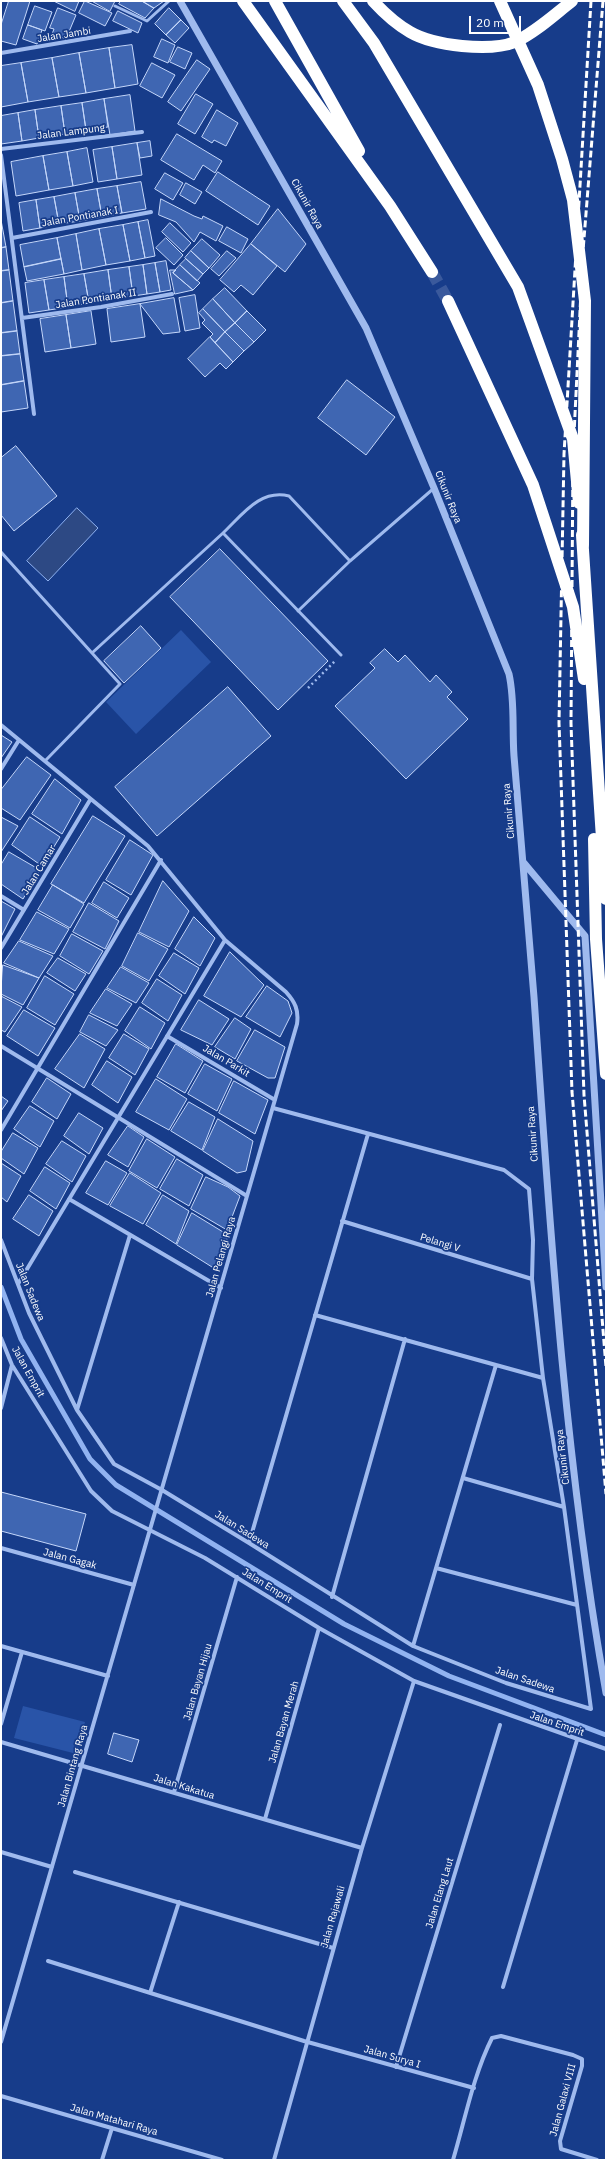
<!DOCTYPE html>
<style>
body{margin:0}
#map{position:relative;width:607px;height:2161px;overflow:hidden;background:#173c8a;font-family:"IBM Plex Sans",sans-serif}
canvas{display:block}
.frame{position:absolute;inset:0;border:2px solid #fff;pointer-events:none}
.scale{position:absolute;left:469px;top:16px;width:52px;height:18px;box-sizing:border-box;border:2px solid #fff;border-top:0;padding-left:5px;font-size:12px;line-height:14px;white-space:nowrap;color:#fff;-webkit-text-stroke:3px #173c8a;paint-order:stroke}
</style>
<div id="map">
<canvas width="607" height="2161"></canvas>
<div class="frame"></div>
<div class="scale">20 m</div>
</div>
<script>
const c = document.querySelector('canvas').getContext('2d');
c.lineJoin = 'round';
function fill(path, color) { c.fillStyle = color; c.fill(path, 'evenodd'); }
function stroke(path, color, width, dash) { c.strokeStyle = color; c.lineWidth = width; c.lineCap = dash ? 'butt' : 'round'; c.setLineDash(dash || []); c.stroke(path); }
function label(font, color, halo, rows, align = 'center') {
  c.font = font + ' "IBM Plex Sans",sans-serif'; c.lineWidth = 3.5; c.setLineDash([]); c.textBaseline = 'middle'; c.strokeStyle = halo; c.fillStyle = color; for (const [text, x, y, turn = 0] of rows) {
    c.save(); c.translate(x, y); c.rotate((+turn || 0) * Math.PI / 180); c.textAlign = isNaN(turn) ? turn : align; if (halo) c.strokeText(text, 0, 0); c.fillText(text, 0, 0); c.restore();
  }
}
fill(new Path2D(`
 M181,630L211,662L136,734L106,702Z
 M23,1706L85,1722L77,1754L14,1738Z`), '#2954a8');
const water = new Path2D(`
 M77,508L98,528L48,581L27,561Z`);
fill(water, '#2d4984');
stroke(water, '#91b3f1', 1);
stroke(new Path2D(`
 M1,1287L21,1339L90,1459L116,1485L344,1624L449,1676L606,1735`), '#91b3f1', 5);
const building = new Path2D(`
 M9,1H30L16,45L1,41V25Z
 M54,1H79L75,11Z
 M85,1L112,13L105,26L79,13Z
 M92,1H115L110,11Z
 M121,1H142L154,8L145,18L119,4Z
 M142,1H164L154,8Z
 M35,6L52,12L45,31L28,25Z
 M58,8L76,15L66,39L52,34L54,29L50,28Z
 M169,8L181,20L166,35L155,24Z
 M118,11L142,23L138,33L113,21Z
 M181,20L189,28L175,43L166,35Z
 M28,25L42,30L37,44L23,39Z
 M162,39L175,45L168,63L154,57Z
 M132,45L138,84L115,88L109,48Z
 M178,47L192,53L185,69L170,62Z
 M109,48L115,88L86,93L79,53Z
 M79,53L86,93L59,97L52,58Z
 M52,58L59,97L28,102L21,63Z
 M197,60L210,69L181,111L168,102Z
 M21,63L28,102L1,107V66Z
 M152,63L175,75L162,98L140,86Z
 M196,94L213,104L195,134L178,124Z
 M130,95L135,131L110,135L104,99Z
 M104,99L108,127L86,130L82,103Z
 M82,103L86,130L65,134L61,106Z
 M61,106L65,134L39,138L35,110Z
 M35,110L39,138L22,141L18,113Z
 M217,110L238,123L226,146L214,140L212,143L202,137Z
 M18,113L22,141L1,144V116Z
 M177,134L222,161L215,173L203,165L194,180L161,160Z
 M150,141L152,156L140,158L137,143Z
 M137,143L142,175L117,179L112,147Z
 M112,147L117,179L98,182L93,150Z
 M87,148L93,182L73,186L67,152Z
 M67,152L73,186L49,190L43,156Z
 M43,156L49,190L16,196L11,162Z
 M218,172L270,206L258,225L206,191Z
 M165,173L183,183L173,200L155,189Z
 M141,182L146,209L122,213L117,186Z
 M186,183L202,192L195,204L180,195Z
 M117,186L122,213L102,217L97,189Z
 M97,189L102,217L80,221L75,193Z
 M75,193L80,221L59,224L54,197Z
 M54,197L59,224L40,228L36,200Z
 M161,199L194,216L202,219L203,216L223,226L216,241L200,232L194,242L176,222L159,215Z
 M36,200L40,228L23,231L19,203Z
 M278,209L306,244L285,272L251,244Z
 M1,220L6,247L1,248Z
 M148,220L155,256L145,258L138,222Z
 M138,222L145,258L130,261L123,225Z
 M170,223L191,243L183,252L162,232Z
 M123,225L130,261L106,265L99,229Z
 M227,227L248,239L241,253L219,241Z
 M99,229L106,265L82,270L76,234Z
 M76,234L82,270L64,274L57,238Z
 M57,238L61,259L24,267L20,245Z
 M166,238L183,255L174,265L156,248Z
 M202,239L220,255L209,268L191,251Z
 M251,244L277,266L253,295L241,285L234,292L220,280Z
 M6,247L9,270L1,271V248Z
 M191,251L209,268L203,274L185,258Z
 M227,251L236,258L219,276L211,269Z
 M61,259L64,274L27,281L24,267Z
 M186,259L203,274L197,281L180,265Z
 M166,261L171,290L160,292L155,263Z
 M155,263L160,292L147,294L143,265Z
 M143,265L147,294L133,296L129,267Z
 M180,265L200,283L193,290L173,273Z
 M129,267L133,296L112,299L108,270Z
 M9,270L13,301L1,303V271Z
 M108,270L112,299L89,303L84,274Z
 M170,270H176L173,273L193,290L175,294Z
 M84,274L89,303L68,307L64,277Z
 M64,277L68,307L49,310L44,280Z
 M44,280L49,310L29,313L25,283Z
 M225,288L247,311L235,323L213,299Z
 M195,295L200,328L185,331L179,298Z
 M174,298L180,332L163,334L140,304Z
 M213,299L235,323L225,332L203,309Z
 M13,301L17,331L1,333V303Z
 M140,304L145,337L111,342L107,309Z
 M203,309L225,332L215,343L210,337L213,334L202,323L205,320L199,313Z
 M91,311L96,344L71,348L66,315Z
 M247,311L266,330L254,342L235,323Z
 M66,315L71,348L45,352L40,319Z
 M235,323L254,342L244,351L225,332Z
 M17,331L20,354L1,356V333Z
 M225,332L244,351L233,362L215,343Z
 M210,337L233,362L226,369L220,363L205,377L188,359Z
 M20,354L24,381L1,385V356Z
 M347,380L395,417L366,455L318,418Z
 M24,381L28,408L1,412V385Z
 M16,446L57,496L14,531L1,515V458Z
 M220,549L328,661L278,710L170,597Z
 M141,626L161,648L124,683L104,661Z
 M385,649L398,662L405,655L430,682L436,675L452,692L447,697L468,719L406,779L335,706L375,668L370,663Z
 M228,687L271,736L157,836L115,787Z
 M1,735L12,742L1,758Z
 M27,757L51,775L20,820L1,808V790Z
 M55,779L81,800L62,834L32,814Z
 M93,816L125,836L84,903L51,884Z
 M1,817L18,826L1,852Z
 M30,817L60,837L42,866L12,845Z
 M130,840L153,855L131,895L106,880Z
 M9,852L40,870L23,899L1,884V865Z
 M163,881L189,911L169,947L139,932Z
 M104,882L129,898L117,918L92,903Z
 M53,885L84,904L70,928L38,910Z
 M1,901L15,909L1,937Z
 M89,903L119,921L105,949L73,932Z
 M37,912L69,929L54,954L20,940Z
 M194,917L215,938L200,966L175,949Z
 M138,933L168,949L149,981L122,966Z
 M72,934L103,951L89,974L60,956Z
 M19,941L53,956L39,978L4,963Z
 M230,952L264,985L241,1017L204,996Z
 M174,953L199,968L185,994L159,976Z
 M58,958L86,974L75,991L47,973Z
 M3,965L39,978L23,1005L1,994Z
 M121,967L149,983L136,1003L107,988Z
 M45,976L74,994L55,1025L27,1008Z
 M157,979L182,995L168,1021L142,1003Z
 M267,986L288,1001L292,1013L280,1037L246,1017Z
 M106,989L132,1004L117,1026L90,1013Z
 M1,996L22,1007L5,1032L1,1030Z
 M199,1000L229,1019L212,1045L181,1030Z
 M140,1007L165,1023L151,1049L125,1031Z
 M24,1010L55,1028L38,1056L7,1036Z
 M89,1015L118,1030L106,1046L80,1032Z
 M235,1018L251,1029L235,1059L215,1047Z
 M255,1030L285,1047L275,1078H268L237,1061Z
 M80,1034L105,1049L84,1088L55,1069Z
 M124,1034L149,1049L135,1075L109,1058Z
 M176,1044L203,1061L185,1093L157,1077Z
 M107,1061L132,1077L118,1103L92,1085Z
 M205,1064L232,1079L217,1111L188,1094Z
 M47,1078L71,1094L57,1119L32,1102Z
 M156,1079L187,1099L169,1130L136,1112Z
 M234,1081L268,1100L255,1134L219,1113Z
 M1,1096L8,1101L1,1111Z
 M189,1102L215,1117L202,1150L171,1131Z
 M30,1106L54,1121L40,1147L14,1129Z
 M79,1113L103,1128L89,1154L64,1136Z
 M218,1119L253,1141L246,1171L237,1173L203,1151Z
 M128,1126L144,1137L128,1167L108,1155Z
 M13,1133L38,1148L24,1174L1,1158V1152Z
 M147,1139L175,1157L157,1188L129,1171Z
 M62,1141L86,1156L72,1182L46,1164Z
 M177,1159L203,1175L189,1206L160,1189Z
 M106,1161L127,1173L108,1205L86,1193Z
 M1,1163L21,1176L7,1202L1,1197Z
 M45,1167L70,1183L56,1209L30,1191Z
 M130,1173L161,1193L143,1224L110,1206Z
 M206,1177L228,1187L240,1196L227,1230L191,1209Z
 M29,1195L53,1211L39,1236L13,1219Z
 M163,1195L189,1211L176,1244L146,1225Z
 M192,1213L228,1235L220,1265L212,1267L177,1245Z
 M1,1492L86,1514L76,1551L1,1531Z
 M114,1733L139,1740L132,1762L108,1754Z`);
fill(building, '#3f66b2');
stroke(building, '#c5d7fa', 1);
stroke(new Path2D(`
 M432,272L448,301`), '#3a599c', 12, [12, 6]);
stroke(new Path2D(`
 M308,688L335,661`), '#9fbaee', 2.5, [2, 3]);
stroke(new Path2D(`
 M115,6L147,21L169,1
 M223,533C243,514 260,489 289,496L350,561
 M1,552L92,653L223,533L341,655
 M298,611L350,561L433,489
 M45,761L120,684L92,653`), '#9fbaee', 3);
stroke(new Path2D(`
 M1,53L130,31
 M1,149L142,132
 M1,155L34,414
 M12,238L151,212
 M22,318L101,307L172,294
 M1,725L148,846L225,940L286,992C295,1002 299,1010 297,1024L1,2042
 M1,769L19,740
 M1,896L24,910
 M1,948L90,800
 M167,1036L275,1100
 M1,1046L247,1196
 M1,1130L161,860
 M69,1199L221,1288
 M342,1221L532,1279
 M1,1240L29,1313L77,1410L114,1464L162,1490L249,1543L413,1646L506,1683L591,1709L564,1507L543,1378L532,1279L533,1240L529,1189L504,1170L273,1108
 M18,1284L225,940
 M315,1315L543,1378
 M1,1338L12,1365L91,1491L112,1511L205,1558L319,1628L414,1681L606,1749
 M1,1408L12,1365
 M77,1410L130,1235
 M463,1478L564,1507
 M249,1543L368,1134
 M1,1548L134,1585
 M436,1568L577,1605
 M332,1597L405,1339
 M1,1646L108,1676
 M413,1646L496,1365
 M1,1724L22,1652
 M1,1742L362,1848
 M174,1792L237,1577
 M265,1819L319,1628
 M1,1852L52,1867
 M75,1872L333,1948
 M48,1961L304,2041L474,2088
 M503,1987L577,1740
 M150,1993L179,1902
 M396,2067L500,1725
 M1,2096L222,2160
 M102,2160L112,2128
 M274,2160L362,1848L414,1681
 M453,2160C465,2120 473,2076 492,2038L501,2036L573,2055L582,2059V2066L560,2141L561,2149L597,2160`), '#9fbaee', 4);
stroke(new Path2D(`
 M180,1L366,328L434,488L509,674C515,701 512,728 514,756C520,836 528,916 534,997C550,1229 565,1463 606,1693
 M524,863L585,936L606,1287`), '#9fbaee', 7);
stroke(new Path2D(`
 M243,1L390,206L432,272
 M275,1L359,151
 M343,1L374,43L518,287L573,439L579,503
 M373,1C384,13 396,24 410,32C434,46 490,52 515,42C536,32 554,15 572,1
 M448,301L533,485L573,607L584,679
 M582,535L606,899
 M594,839L596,939L606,1074`), '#fff', 12);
stroke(new Path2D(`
 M591,1L564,454L559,723L572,1092L606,1494
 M603,1L583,251L573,455L571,723L584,1095L606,1367`), '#fff', 3, [7, 3]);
stroke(new Path2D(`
 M500,1L538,85L562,159L573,200L585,301L583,545`), '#fff', 12);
label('10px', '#fff', '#173c8a', [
 ["Jalan Jambi",64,35,-9],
 ["Jalan Lampung",71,132,-7],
 ["Cikunir Raya",307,204,61],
 ["Jalan Pontianak I",80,217,-10],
 ["Jalan Pontianak II",96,299,-9],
 ["Cikunir Raya",448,497,68],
 ["Cikunir Raya",509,811,-95],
 ["Jalan Camar",39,870,-59],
 ["Jalan Parkit",226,1061,31],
 ["Cikunir Raya",533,1134,-94],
 ["Pelangi V",440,1243,17],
 ["Jalan Pelangi Raya",221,1257,-74],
 ["Jalan Sadewa",30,1292,68],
 ["Jalan Emprit",28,1372,61],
 ["Cikunir Raya",563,1457,-97],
 ["Jalan Sadewa",242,1530,32],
 ["Jalan Gagak",70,1559,15],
 ["Jalan Emprit",267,1586,32],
 ["Jalan Sadewa",525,1680,19],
 ["Jalan Bayan Hijau",198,1682,-74],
 ["Jalan Bayan Merah",284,1722,-74],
 ["Jalan Emprit",557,1724,19],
 ["Jalan Bintang Raya",73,1766,-74],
 ["Jalan Kakatua",184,1787,17],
 ["Jalan Elang Laut",440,1893,-73],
 ["Jalan Rajawali",333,1917,-74],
 ["Jalan Surya I",392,2057,16],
 ["Jalan Galaxi VIII",563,2100,-75],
 ["Jalan Matahari Raya",114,2120,16]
]);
</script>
